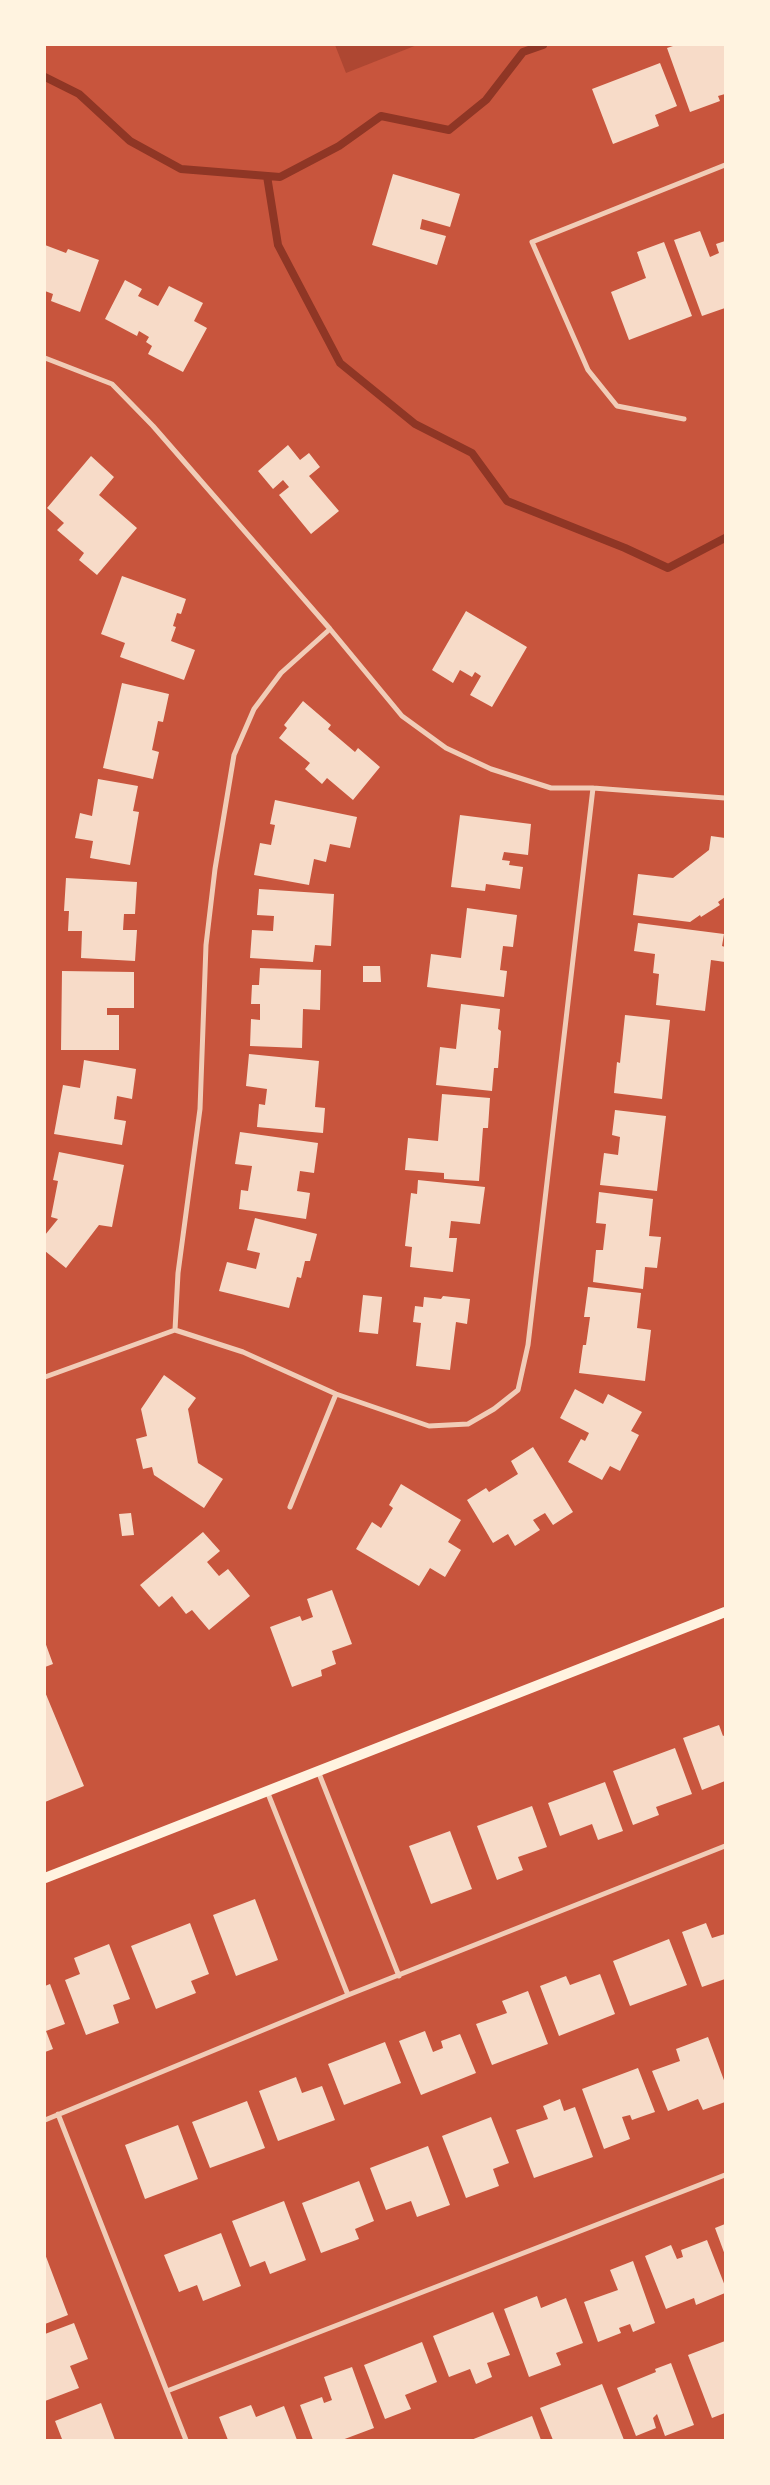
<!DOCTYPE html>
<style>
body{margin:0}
#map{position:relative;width:770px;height:2485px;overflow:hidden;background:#c8553d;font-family:"Varela Round",sans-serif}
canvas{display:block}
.frame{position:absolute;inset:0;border:46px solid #fff3e0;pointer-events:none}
</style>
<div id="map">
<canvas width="770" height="2485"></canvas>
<div class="frame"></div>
</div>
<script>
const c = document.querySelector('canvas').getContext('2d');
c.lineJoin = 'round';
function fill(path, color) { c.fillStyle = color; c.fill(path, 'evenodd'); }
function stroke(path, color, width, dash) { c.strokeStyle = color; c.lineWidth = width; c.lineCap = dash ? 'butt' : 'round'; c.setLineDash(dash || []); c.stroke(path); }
fill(new Path2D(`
 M335,45H417L346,73Z`), '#ae4732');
stroke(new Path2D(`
 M45,77L79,94L130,141L181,169L280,177L339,146L381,116L449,130L486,100L523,52L543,45
 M267,176L278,245L340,363L415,424L472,453L507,501L625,548L668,568L725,538`), '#8f3625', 8);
fill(new Path2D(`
 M676,45H725V94L718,96L720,101L690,112L667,48Z
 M660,63L677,106L655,115L659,126L613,144L592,89Z
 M393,174L460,194L450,227L422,219L420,229L446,236L437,265L372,245Z
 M700,231L710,257L719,253L716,244L725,241V308L702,316L674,240Z
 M664,242L692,316L629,340L611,292L646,278L637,252Z
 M45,245L66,253L68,249L99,260L80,312L51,301L53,294L45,291Z
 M125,280L142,289L138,296L158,306L169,286L203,303L194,321L207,328L183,372L148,354L152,346L146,342L149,337L139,331L137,336L105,319Z
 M288,445L300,460L309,453L320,467L309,476L339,511L311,534L279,495L289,487L283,480L273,489L258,471Z
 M91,456L114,477L99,495L137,528L97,575L79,560L84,553L57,530L64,523L47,508Z
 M122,576L186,599L181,614L177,613L173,626L176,627L171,641L195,650L184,680L120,657L125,643L101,634Z
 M466,611L527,647L492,707L470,695L481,676L475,672L472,677L460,670L453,683L432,670Z
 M122,683L169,694L163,722L158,721L152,750L159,752L153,779L103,768Z
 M303,701L331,725L328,729L355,752L358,748L380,767L353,800L327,778L322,784L305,769L310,763L279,738L287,728L284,725Z
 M98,779L138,786L133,811L139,812L130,865L90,858L93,841L75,838L80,813L92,816Z
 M275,800L357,817L350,848L330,844L326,862L314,859L309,885L254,875L260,843L271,845L275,825L270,824Z
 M460,815L531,824L528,855L504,852L502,860L510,861L509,865L523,867L520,889L486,884L485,891L451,887Z
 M711,836L725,838V897L718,902L720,905L701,917L700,915L690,922L633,915L638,874L673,878L709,850Z
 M66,878L137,882L135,914H124L123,930H137L135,961L81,958L82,931H68L69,911H64Z
 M259,889L334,894L331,946L315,945L313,962L250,958L252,930L273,931L274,916L257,915Z
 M467,908L517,915L513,947L503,946L500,970L507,971L504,997L427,987L431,954L461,958Z
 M638,923L724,934L722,946L725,947V962L711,960L705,1011L656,1005L659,974L653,973L655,954L634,951Z
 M363,966H380L381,982H363Z
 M260,968L321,970L320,1010L303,1009L302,1048L250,1046L251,1019L260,1020V1004H251L252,985H259Z
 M62,971L134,972V1008H107V1015H119V1050H61Z
 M461,1004L500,1009L498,1029L501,1031L498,1068H494L492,1091L436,1085L440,1047L456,1049Z
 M625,1015L670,1020L662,1099L614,1093L617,1062L620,1063Z
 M249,1054L319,1061L315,1107L325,1108L323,1133L257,1127L259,1104L265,1105L267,1089L246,1086Z
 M84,1060L136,1069L132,1099L117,1096L114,1119L126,1121L122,1145L54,1134L63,1085L80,1088Z
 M442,1094L490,1098L488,1128H483L479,1181L444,1179V1173L405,1170L408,1138L438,1141Z
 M615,1110L666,1116L657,1191L600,1185L604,1153L618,1155L620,1137L612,1135Z
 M240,1132L318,1143L314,1173L300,1171L297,1191L310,1193L306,1219L239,1209L241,1190L248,1191L252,1166L235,1164Z
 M59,1152L124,1165L112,1227L99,1225L66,1268L45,1251V1235L58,1219L51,1217L58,1181L53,1180Z
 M418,1180L485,1187L480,1224L451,1221L449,1238H457L453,1272L410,1267L412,1247L405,1246L411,1193L417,1194Z
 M599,1192L653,1199L649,1236L661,1237L657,1268L645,1267L643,1289L593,1282L596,1250H603L606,1224L596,1223Z
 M255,1218L317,1234L310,1261H305L301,1278L297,1277L289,1308L219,1291L227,1262L256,1269L260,1253L247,1250Z
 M588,1287L641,1293L637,1328L651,1330L645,1381L579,1373L583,1345H586L590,1317H584Z
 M363,1295L382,1297L378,1334L359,1332Z
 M443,1296L470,1299L467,1324L456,1322L450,1370L416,1366L421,1323L413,1322L415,1306L423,1307L424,1297L441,1299Z
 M164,1375L196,1398L188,1409L198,1463L223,1479L204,1508L154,1475L152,1467L143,1469L136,1439L147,1436L141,1409Z
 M575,1389L603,1404L608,1394L642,1412L631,1431L639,1435L620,1471L610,1466L602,1480L568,1462L581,1439L585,1441L589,1433L560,1418Z
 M533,1447L573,1512L553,1525L545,1513L533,1520L540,1530L515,1546L508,1534L493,1543L467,1500L486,1488L489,1492L518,1474L511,1461Z
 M401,1484L461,1520L448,1542L461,1550L445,1577L430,1568L419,1586L356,1549L372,1522L381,1528L393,1508L389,1505Z
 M131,1513L134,1535L122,1536L119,1514Z
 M203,1532L220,1551L207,1562L219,1576L228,1569L250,1596L209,1630L192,1610L186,1614L172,1596L159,1607L140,1585Z
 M332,1590L352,1644L332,1651L336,1664L321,1670L322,1676L292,1687L270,1627L300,1616L302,1621L313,1617L307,1599Z
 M45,1642L53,1664L45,1667Z
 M45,1692L84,1786L45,1802Z
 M719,1725L723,1736L725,1735V1781L702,1790L683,1738Z
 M675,1748L692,1794L656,1807L659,1815L633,1825L613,1771Z
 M605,1782L623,1831L598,1840L592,1824L560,1836L548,1803Z
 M532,1806L547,1847L518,1857L523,1870L497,1880L477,1826Z
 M450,1831L472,1889L431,1904L409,1846Z
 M255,1899L278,1960L236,1976L213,1915Z
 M190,1923L209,1974L191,1981L196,1993L156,2009L131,1946Z
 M706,1923L712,1938L725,1934V1979L702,1987L682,1932Z
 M669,1939L687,1985L630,2006L613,1961Z
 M109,1944L130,1999L113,2005L119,2023L86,2035L65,1980L80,1974L74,1958Z
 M600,1974L615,2014L559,2036L540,1986L566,1976L570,1985Z
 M50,1984L65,2024L46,2031L53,2049L45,2052V1986Z
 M528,1991L548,2044L492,2065L476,2024L507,2013L502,2001Z
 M425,2031L433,2052L443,2048L441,2041L460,2034L476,2073L421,2095L399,2041Z
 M708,2037L725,2083V2102L703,2110L698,2099L668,2111L652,2071L680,2061L676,2049Z
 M385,2042L401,2083L344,2105L328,2064Z
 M638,2068L655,2112L632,2120L630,2115L622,2117L630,2139L604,2149L582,2089Z
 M296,2077L302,2093L322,2086L335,2120L278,2141L259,2091Z
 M560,2099L564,2111L575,2107L593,2157L534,2178L516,2130L548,2119L543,2106Z
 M247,2101L265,2148L210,2168L192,2122Z
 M491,2117L509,2163L493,2169L499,2186L466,2198L442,2136Z
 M178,2125L198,2179L145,2199L125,2145Z
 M428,2146L450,2205L417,2217L411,2201L386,2210L370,2168Z
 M359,2181L374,2221L355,2229L359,2239L321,2253L302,2203Z
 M284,2201L306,2260L270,2274L265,2261L250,2267L232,2221Z
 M725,2224V2255L715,2228Z
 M221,2233L241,2286L203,2301L197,2285L179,2292L164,2255Z
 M707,2240L725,2286V2293L696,2305L694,2298L666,2309L645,2256L671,2245L677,2259L683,2257L681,2250Z
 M45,2254L68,2315L45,2324Z
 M633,2261L655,2323L633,2332L630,2324L619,2328L621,2333L598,2342L584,2302L618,2290L610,2270Z
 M537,2296L541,2308L566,2298L583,2343L556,2353L561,2365L529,2377L504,2309Z
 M493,2312L510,2355L487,2363L492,2377L476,2384L470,2369L449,2377L433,2336Z
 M74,2323L88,2359L70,2366L79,2388L45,2401V2334Z
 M725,2341V2413L712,2418L688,2355Z
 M422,2342L437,2382L405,2395L411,2409L385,2419L364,2365Z
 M671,2363L694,2425L665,2436L657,2414L653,2418L656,2428L636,2436L617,2388L656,2372L655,2369Z
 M352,2367L374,2428L342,2440H313L300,2405L322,2397L324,2403L332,2400L324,2377Z
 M602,2384L624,2440H553L540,2408Z
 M101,2403L115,2440H59L62,2439L55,2421Z
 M251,2405L256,2417L284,2406L297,2440H228L219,2417Z
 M532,2416L541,2440H471Z`), '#f7dbc8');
stroke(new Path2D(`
 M45,358L112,384L153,426L330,629L402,716L446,748L491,769L551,788H593L725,798
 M684,419L617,406L588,370L532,242L725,165
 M175,1330L178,1273L200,1109L206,945L215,869L234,755L254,709L281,673L330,629
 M45,1377L175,1330L243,1352L336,1394L429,1426L468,1424L494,1409L518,1390L528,1345L593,788
 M290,1507L336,1394
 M318,1771L399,1976
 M267,1791L348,1995
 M58,2114L186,2440
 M45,2120L348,1995L725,1846
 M167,2391L725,2175`), '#f1ccb7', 5);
stroke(new Path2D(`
 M45,1878L725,1612`), '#fff3e0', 10);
</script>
